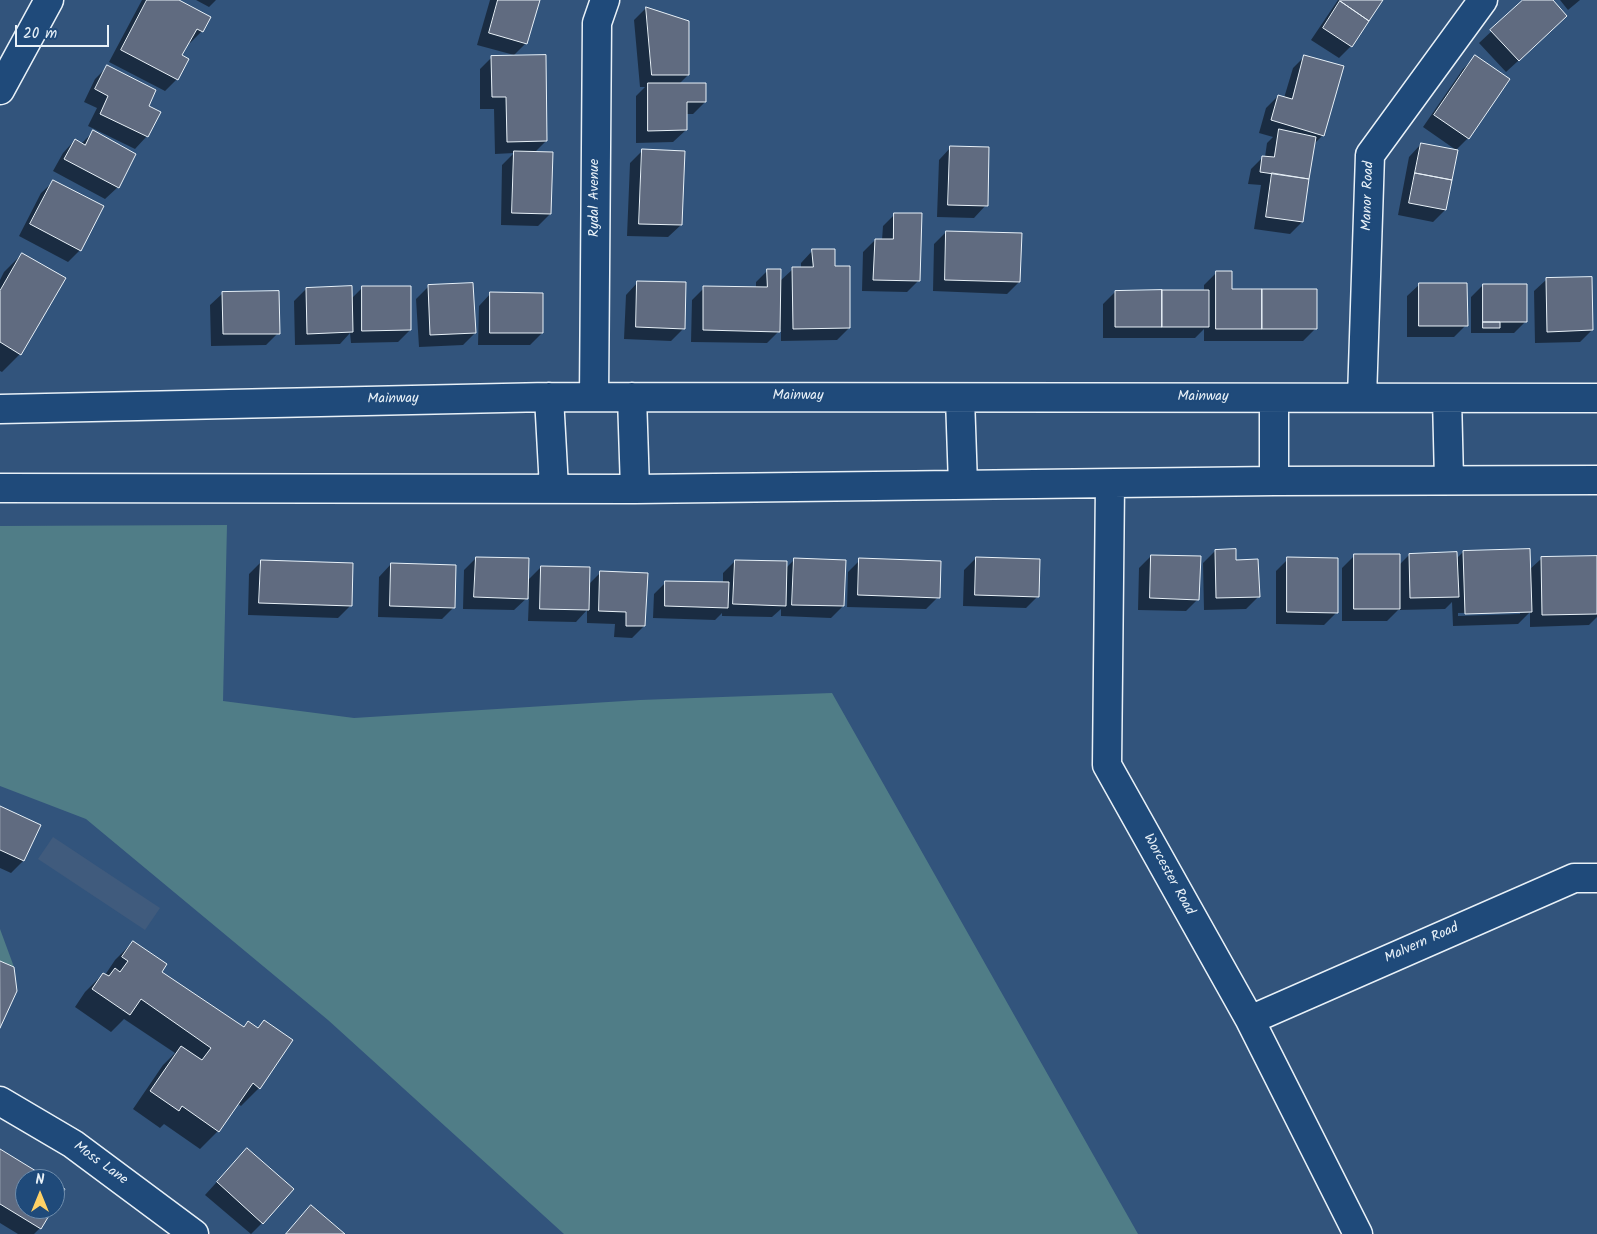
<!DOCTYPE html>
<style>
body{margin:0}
#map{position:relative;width:1597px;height:1234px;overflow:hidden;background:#32547c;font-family:Kalam,sans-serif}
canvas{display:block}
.north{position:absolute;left:15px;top:1169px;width:50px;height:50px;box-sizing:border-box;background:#1f4a7a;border:1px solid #6f8dac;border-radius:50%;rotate:0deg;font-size:14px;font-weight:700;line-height:20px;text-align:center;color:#e8f1f8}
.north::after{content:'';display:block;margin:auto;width:18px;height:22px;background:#ffd166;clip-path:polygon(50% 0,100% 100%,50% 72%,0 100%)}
.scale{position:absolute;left:15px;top:25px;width:94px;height:22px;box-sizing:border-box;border:2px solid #e8f1f8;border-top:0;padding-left:6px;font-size:15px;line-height:18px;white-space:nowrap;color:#e8f1f8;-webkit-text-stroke:4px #1f4a7a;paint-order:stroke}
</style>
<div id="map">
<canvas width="1597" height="1234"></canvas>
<div class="north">N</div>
<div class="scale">20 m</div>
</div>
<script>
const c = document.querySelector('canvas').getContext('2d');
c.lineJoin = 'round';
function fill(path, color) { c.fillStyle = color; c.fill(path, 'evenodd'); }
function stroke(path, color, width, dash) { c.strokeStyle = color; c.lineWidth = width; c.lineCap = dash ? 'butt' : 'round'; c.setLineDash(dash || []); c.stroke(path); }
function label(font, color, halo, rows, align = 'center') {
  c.font = font + ' Kalam,sans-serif'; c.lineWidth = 4; c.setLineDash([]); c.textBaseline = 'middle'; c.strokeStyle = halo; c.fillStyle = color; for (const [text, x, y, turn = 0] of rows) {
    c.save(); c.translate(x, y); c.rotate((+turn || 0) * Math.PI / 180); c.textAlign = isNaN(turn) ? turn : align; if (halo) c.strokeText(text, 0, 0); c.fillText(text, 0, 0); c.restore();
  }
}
fill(new Path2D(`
 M53,837L160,908L145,930L38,859Z`), '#405b7d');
fill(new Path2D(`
 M227,525L223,701L354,718L640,700L832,693L1138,1234H564L328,1020L86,819L0,786V526Z
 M0,929L14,967L0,961Z`), '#507d87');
fill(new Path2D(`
 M142,0H177L202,31L190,43L188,42L181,56L177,79L165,91L109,62Z
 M196,0H216L209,7Z
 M490,0H538L526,43L514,55L477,45Z
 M1338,0H1382L1351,46L1339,58L1311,40Z
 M1525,0H1551L1554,28L1506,72L1479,43Z
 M1560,0H1580L1568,10Z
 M646,8L688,22V75L679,84L705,102L693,114H686V130L673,142L636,143V96L645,87H640L634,20Z
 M1305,56L1323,135L1313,145L1302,222L1290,234L1254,229L1261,185L1248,184L1251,169L1263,157H1265L1267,143L1273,137L1259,133L1266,108L1278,96L1284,98L1293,68Z
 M492,57L546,141L534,153L550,214L538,226L501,225L502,165L514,153L495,154L494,109H480V69Z
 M1475,57L1468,138L1456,150L1423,127L1463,69Z
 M107,67L147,107V136L135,149L88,126L97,108L84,102L95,79Z
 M93,132L118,187L105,199L53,171L63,153L75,140L81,144Z
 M1421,144L1445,210L1433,222L1398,215L1409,157Z
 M951,147L986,205L974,218L937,217L939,160Z
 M642,151L681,225L668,237L627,236L630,163Z
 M54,181L80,250L68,262L19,236L41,193Z
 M895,214L919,280L907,292L862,291L863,252L875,240H882L883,226Z
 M946,232L1019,282L1007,294L933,291L934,244Z
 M813,250L834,267L849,328L837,340L781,341V329L767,343L691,342L692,300L704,288H756V282L768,270L780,281L793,269H801V263Z
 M22,254L20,354L2,372L0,371V280L4,272Z
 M1217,272L1231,291L1316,328L1303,341H1204V329L1195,338H1103V304L1115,292L1204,291V285Z
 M1547,279L1592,330L1580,342L1535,343L1534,291Z
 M638,282L684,328L671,341L624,339L626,295Z
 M1420,284L1466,325L1454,337H1407V296Z
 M1483,285L1526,321L1514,333H1471V297Z
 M428,287L475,333L463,345L419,347L416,299Z
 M362,288L410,330L398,342L351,343L350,333L340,344L295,345L294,301L306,289L351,299Z
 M223,293L278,333L266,345L211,346L210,305Z
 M491,293L542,333L530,345H478L479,306Z
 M1215,551L1235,561L1258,597L1246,609L1204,610L1203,563Z
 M1463,552L1529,570L1541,559L1597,557V617L1589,625L1530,627V612L1518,624L1453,626L1452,602L1445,609L1398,610L1387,621H1342V568L1355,555L1399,565L1409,555L1456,559ZM1520,612V614L1458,616V613Z
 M1151,556L1198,599L1186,611L1138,610L1139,568Z
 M476,558L527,581L541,567L589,584L601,572L644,626L632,638L614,637L615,624L587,623V610L576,622L528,621L529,596L514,610L463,609L464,570Z
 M976,558L1038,596L1026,608L963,606L964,570Z
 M1288,559L1337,612L1324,625L1276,624V571Z
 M794,560L843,606L831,618L781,616V609L772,617L722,616V613L715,620L653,618L654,594L666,582L723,584V573L735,561L786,568Z
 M860,560L938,597L926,609L847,607L848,572Z
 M261,562L350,606L338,618L248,615L249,574Z
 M391,564L454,607L442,619L378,617L379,577Z
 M0,808L23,861L11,873L0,868Z
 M133,942L160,972L243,1028L248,1022L257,1028L264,1021L259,1088L241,1106L237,1103L218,1131L200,1149L164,1124L160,1128L133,1109L163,1065L175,1053L124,1019L111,1032L75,1007L85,992L103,974L105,975L115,960Z
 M0,1150L47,1179H25V1209H52L40,1228L34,1234H18L0,1223Z
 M235,1162L262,1223L251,1234L205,1195Z`), '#0007');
const building = new Path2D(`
 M147,0H179L211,17L203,32L197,29L182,55L189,59L178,80L121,50Z
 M498,0H540L527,44L489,33Z
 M1341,0H1383L1369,21L1340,1Z
 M1523,0H1553L1567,16L1519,61L1490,30Z
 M1340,1L1369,21L1352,47L1323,28Z
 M646,7L689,21V75H652Z
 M546,55L547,141L507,142L506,97H492L491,56Z
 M1304,55L1344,66L1324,136L1271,120L1278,95L1292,99Z
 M1475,55L1510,79L1469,139L1434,115Z
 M107,65L156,90L149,106L161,112L148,137L100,114L108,96L95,89Z
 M648,83H706V102H687V130L648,131Z
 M1279,129L1316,137L1309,179L1260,172L1262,156L1274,157Z
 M93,130L136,154L119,188L64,159L75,139L85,145Z
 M1421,143L1458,150L1452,180L1415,173Z
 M950,146L989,147L988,206L948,205Z
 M642,149L685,151L682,225L639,224Z
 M514,151L553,152L551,214L512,213Z
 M1272,173L1309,179L1303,222L1266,217Z
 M1415,173L1452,180L1446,210L1409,203Z
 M53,180L104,206L81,251L30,224Z
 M894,213H922L920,281L873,280L875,239H893Z
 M946,231L1022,233L1020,282L945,280Z
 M812,249H835V266H850V328L793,329L792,267H813Z
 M22,253L66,278L21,355L0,342V291Z
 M767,269H781L780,332L703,330V286L767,287Z
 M1216,271H1232V289H1262V329H1216Z
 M1592,277L1593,330L1547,332L1546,278Z
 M637,281L686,282L685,329L636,327Z
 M473,283L476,333L430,335L428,285Z
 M1419,283H1467L1468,326H1419Z
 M1483,284H1527V322H1483Z
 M352,286L353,332L307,334L306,288Z
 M362,286H411V330L362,331Z
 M1262,289H1317V329H1262Z
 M1162,290H1209V327H1162Z
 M1162,290V327H1115V291Z
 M279,291L280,334H223L222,292Z
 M490,292L543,293V333H490Z
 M1483,322H1500V328H1483Z
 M1236,549V560L1258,559L1260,597L1216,598L1215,550Z
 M1530,549L1532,612L1465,614L1463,551Z
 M1457,552L1459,597L1410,598L1409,554Z
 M1354,554H1400V609H1354Z
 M1151,555L1201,556L1199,600L1150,598Z
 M1597,556V614L1542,615L1541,557Z
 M476,557L529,558L528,599L474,597Z
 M976,557L1040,559L1039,597L975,595Z
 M1287,557L1338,558V613L1287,612Z
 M794,558L846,560L844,606L792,605Z
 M859,558L941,561L940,598L858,595Z
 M261,560L353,563L352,606L259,603Z
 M735,560L787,561L786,606L733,604Z
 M391,563L456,565L455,608L390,606Z
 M541,566L590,567L589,610L540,609Z
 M600,571L648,573L645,626H626V612L599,611Z
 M665,581L729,582L728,608L665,606Z
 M0,806L41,825L24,861L0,850Z
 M133,941L167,964L162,972L244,1027L248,1021L258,1028L264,1020L293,1040L260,1089L253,1083L219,1132L182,1106L179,1111L150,1091L181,1046L202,1060L211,1048L141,999L130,1015L92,989L103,973L109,976L115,968L120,972L128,961L122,957Z
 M0,961L14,967L17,991L0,1028Z
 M247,1148L294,1189L263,1224L217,1182Z
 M0,1149L49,1179H25V1209H53L41,1229L0,1204Z
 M55,1183L65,1189L55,1206Z
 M311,1205L345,1234H286Z`);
fill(building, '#606b80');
stroke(building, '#e8f1f8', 1);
const minor = new Path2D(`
 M549,397L554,488
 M594,397L597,23L605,0
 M632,397L635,489
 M960,398L963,485
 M1274,398V481
 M1362,398L1370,155L1483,0
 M1447,398L1449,480
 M0,409L549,397L1597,398
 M1110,484L1107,765L1250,1020L1358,1234
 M0,488L635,489L1274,481L1597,480
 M1250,1020L1574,878H1597
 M0,1101L73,1144L194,1234`);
const major = new Path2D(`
 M0,90L49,0`);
stroke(minor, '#e8f1f8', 31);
stroke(major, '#e8f1f8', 31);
stroke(minor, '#1f4a7a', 28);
stroke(major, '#1f4a7a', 28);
label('14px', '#e8f1f8', '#1f4a7a', [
 ["Manor Road",1369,196,-88],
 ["Rydal Avenue",596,198,-90],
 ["Mainway",798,397],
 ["Mainway",1203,398],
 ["Mainway",393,400,-1],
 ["Worcester Road",1168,875,61],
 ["Malvern Road",1422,944,-24],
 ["Moss Lane",100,1164,36]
]);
</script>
